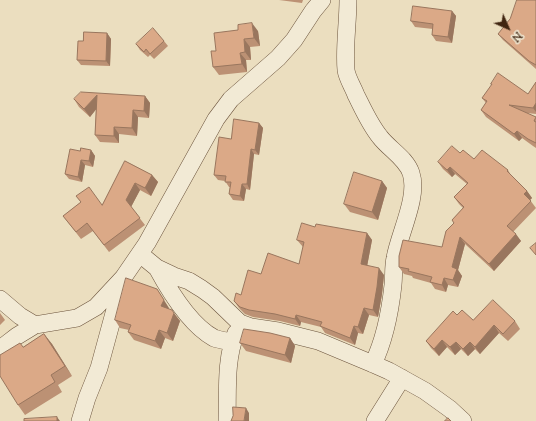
<!DOCTYPE html>
<style>
body{margin:0}
#map{position:relative;width:536px;height:421px;overflow:hidden;background:#ebdebf;font-family:"Sorts Mill Goudy",serif}
canvas{display:block}
.north{position:absolute;left:488px;top:8px;width:40px;height:40px;-webkit-text-stroke:3px #f2ead5;paint-order:stroke;rotate:135deg;font-size:11px;font-weight:700;line-height:16px;text-align:center;color:#402510}
.north::after{content:'';display:block;margin:auto;width:14px;height:18px;background:#402510;clip-path:polygon(50% 0,100% 100%,50% 72%,0 100%)}
</style>
<div id="map">
<canvas width="536" height="421"></canvas>
<div class="north">N</div>
</div>
<script>
const c = document.querySelector('canvas').getContext('2d');
c.lineJoin = 'round';
function stroke(path, color, width, dash) { c.strokeStyle = color; c.lineWidth = width; c.lineCap = dash ? 'butt' : 'round'; c.setLineDash(dash || []); c.stroke(path); }
function fill(path, color) { c.fillStyle = color; c.fill(path, 'evenodd'); }
const minor = new Path2D(`
 M348,0C348,23 344,47 346,70C347,78 353,87 356,95C363,109 370,125 380,137C389,149 406,158 411,173C419,197 399,234 395,258C393,267 394,276 393,285C390,313 385,339 373,364
 M140,254L157,268L174,276L189,281L202,289L213,297L240,323L251,327L278,331L318,341L373,364L389,371L425,391L450,409L463,421
 M157,268C170,292 190,325 214,338C219,340 227,341 232,342
 M0,299L20,316L35,325
 M0,349L17,336L35,325L77,318L96,307L123,278L147,243L216,119L231,99L278,58L294,40L313,11L322,0
 M80,421L87,398L99,368L123,280
 M227,421C228,392 225,360 236,333
 M375,421L402,378`);
stroke(minor, '#6b533c', 18);
stroke(minor, '#f2ead5', 17);
fill(new Path2D(`
 M279,0H303L302,3Z
 M536,0V69L503,40L498,34L510,19Z
 M452,11L456,16L452,43L436,41L432,35L433,29L415,27L411,21Z
 M258,31L260,46L250,47L251,60H246L247,72L219,75L213,67L216,51Z
 M107,33L111,39L110,66L81,65L77,60Z
 M164,41L168,46L154,59L150,55L148,57L140,50L136,44Z
 M536,82V114L527,113L536,117V148L533,146L522,138L519,141L486,117L481,110L486,103L482,98L492,85L491,84L528,94Z
 M145,96L150,103L149,118L138,117L137,136L119,134V143L100,142L95,135L96,109L90,117L79,107L74,99Z
 M259,123L263,128L259,155L254,154L250,190L246,189L244,201L233,200L229,194L230,187H229L225,181L218,180L214,175L231,139Z
 M91,150L95,156L93,167L85,165L82,182L69,179L65,174L80,151Z
 M460,153L474,159L508,170L512,177L527,191L532,198L530,200L536,208L513,232L521,241L494,271L465,244L458,270L462,276L458,287L448,285L446,292L435,289L431,283L413,278L412,276L404,274L399,267L442,247L454,223L452,220L463,208L459,204L454,197L467,184L455,174L452,177L443,169L438,162Z
 M125,161L152,175L158,182L151,196L140,190L131,207L145,225L109,252L93,231L81,239L63,216L81,202L76,196L102,205Z
 M382,181L387,188L378,220L350,212L344,204Z
 M315,227L367,233L372,240L367,266L384,275L382,294L378,317L369,315L363,334L358,333L355,345L325,333L321,327L301,322L300,326L280,321L253,317L245,314L239,308L234,301L241,295L261,274L299,264L303,247L297,240Z
 M169,308V309L180,321L173,341L165,338L161,349L134,340L128,332L129,330L120,328L115,320Z
 M0,313L5,320L0,325Z
 M457,315L473,320L515,321L520,329L508,341L499,333L480,354L475,349L468,356L461,349L455,355L447,347L439,356L431,348L426,341Z
 M44,334L52,344L72,376L58,385L62,392L25,415L18,405L23,347Z
 M290,338L295,346L291,363L246,351L240,343Z`), '#bc9174');
fill(new Path2D(`
 M452,11L456,16L452,43L448,37Z
 M252,23L258,31L260,46L254,38Z
 M107,33L111,39L110,66L106,61Z
 M244,39L250,47L251,60L245,52Z
 M240,53L246,60L247,72L242,64Z
 M97,95L102,102L90,117L84,109Z
 M145,96L150,103L149,118L144,111Z
 M536,103V112L533,108Z
 M133,110L138,117L137,136L132,128Z
 M259,123L263,128L259,155L255,150Z
 M114,127L119,134V143L114,136Z
 M517,131L522,138L519,141L514,134Z
 M251,149L254,154L250,190L247,184Z
 M91,150L95,156L93,167L89,161Z
 M81,160L85,165L82,182L78,177Z
 M450,167L455,174L452,177L447,170Z
 M152,175L158,182L151,196L145,188Z
 M382,181L387,188L378,220L372,212Z
 M135,183L140,190L131,207L126,200Z
 M242,184L246,189L244,201L240,196Z
 M527,191L532,198L529,201L524,194Z
 M367,233L372,240L366,272L361,264Z
 M516,234L521,241L494,271L489,264Z
 M460,237L465,244L458,270L462,276L458,287L453,280L452,267Z
 M379,268L384,275L382,294L378,317L373,310Z
 M444,278L448,285L446,292L442,285Z
 M157,289L169,308L167,314L161,306Z
 M364,308L369,315L363,334L358,327Z
 M174,313L180,321L173,341L167,333Z
 M296,315L301,322L300,326L295,319Z
 M494,325L499,333L480,354L475,347Z
 M354,326L358,333L355,345L350,338Z
 M159,330L165,338L161,349L155,341Z
 M44,334L52,344L72,376L65,366Z
 M290,338L295,346L291,363L285,355Z
 M442,340L447,347L439,356L434,349Z
 M456,342L461,349L455,355L450,347Z
 M470,342L475,349L468,356L463,349Z
 M246,408L249,413V421H244Z
 M57,417L60,421H57Z`), '#99765e');
const building = new Path2D(`
 M517,0H536V65L529,61L498,34L510,19Z
 M413,6L452,11L448,37L432,35L433,24L411,21Z
 M252,23L254,38L244,39L245,52L240,53L242,64L213,67L211,51H216L214,33L238,30V25Z
 M153,28L164,41L150,54L146,49L144,52L136,44Z
 M84,32L107,33L106,61L77,60L78,41H83Z
 M498,73L528,94L536,82V103L533,108L509,105L536,117L534,121L536,122V143L528,139L517,131L514,134L481,110L487,101L482,98L492,84H491Z
 M81,92L145,96L144,111L133,110L132,128L114,127V136L95,135L97,95L84,109L74,99Z
 M234,119L259,123L255,150L251,149L247,184H242L240,196L229,194L231,182H225L226,176L214,175L219,137L231,139Z
 M452,146L460,153L463,150L474,159L482,150L508,170L507,171L527,191L524,194L531,201L507,226L516,234L489,264L460,237L452,267L457,269L453,280L444,278L442,285L430,282L432,277L408,271L409,269L399,267V256L403,240L442,247L446,231L454,223L452,220L464,207L454,197L468,183L450,167L447,170L438,162Z
 M81,148L91,150L89,161L81,160L78,177L65,174L70,149L80,151Z
 M125,161L152,175L145,188L135,183L126,200L140,218L104,245L87,223L76,232L63,216L81,202L76,196L89,187L102,205Z
 M354,172L382,181L372,212L344,204Z
 M302,223L315,227L316,224L367,233L361,264L379,268L377,287L373,310L364,308L358,327L354,326L350,338L320,326L322,322L296,315L295,319L275,314L249,310L240,307L234,301L236,293L241,295L248,270L261,274L268,253L299,264L304,242L297,240Z
 M536,243V255L530,248Z
 M126,278L157,289L164,300L161,306L172,310L174,313L167,333L159,330L155,341L128,332L131,325L115,320Z
 M493,300L515,321L503,334L494,325L475,347L470,342L463,349L456,342L450,347L442,340L434,349L426,341L453,311L457,315L462,310L473,320Z
 M244,329L270,333L290,338L285,355L240,343Z
 M44,334L65,366L51,375L55,382L18,405L0,376V355L20,343L23,347Z
 M233,407L246,408L244,421H231L233,416Z
 M57,417V421H24V419Z
 M448,418L451,421H445Z`);
fill(building, '#dba987');
stroke(building, '#99765e', 1);
</script>
